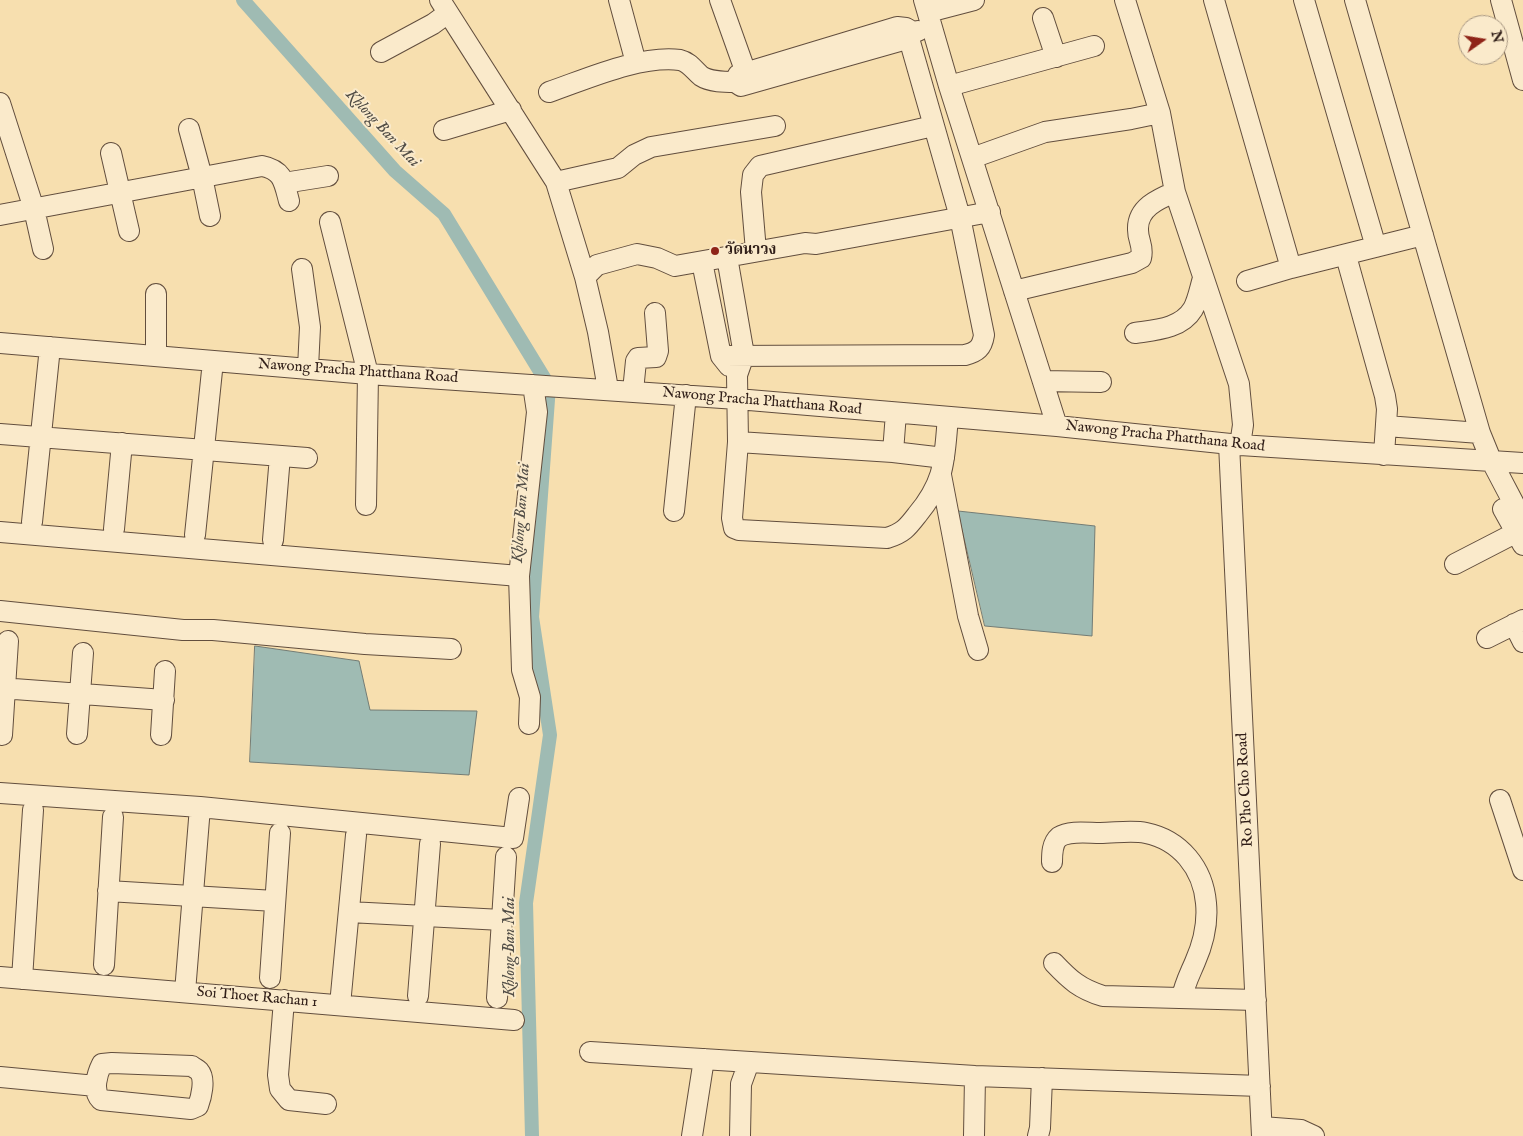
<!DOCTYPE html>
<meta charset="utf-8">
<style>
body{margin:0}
#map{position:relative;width:1523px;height:1136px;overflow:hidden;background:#f7dfaf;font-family:"IM FELL English",serif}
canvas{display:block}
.north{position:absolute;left:1458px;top:15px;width:50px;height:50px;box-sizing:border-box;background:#faeacb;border:1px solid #a99883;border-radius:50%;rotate:77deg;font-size:14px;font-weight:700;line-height:20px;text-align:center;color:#301e18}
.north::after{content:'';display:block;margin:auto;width:18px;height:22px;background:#8f2418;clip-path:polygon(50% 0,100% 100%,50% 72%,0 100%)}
</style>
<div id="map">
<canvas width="1523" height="1136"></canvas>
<div class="north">N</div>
</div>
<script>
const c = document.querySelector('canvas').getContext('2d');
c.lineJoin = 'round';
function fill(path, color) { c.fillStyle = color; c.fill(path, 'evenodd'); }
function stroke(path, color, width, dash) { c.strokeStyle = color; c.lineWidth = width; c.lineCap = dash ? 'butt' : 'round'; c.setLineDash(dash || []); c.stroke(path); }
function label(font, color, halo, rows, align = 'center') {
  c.font = font + ' "IM FELL English","Noto Serif Thai",serif'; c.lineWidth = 4; c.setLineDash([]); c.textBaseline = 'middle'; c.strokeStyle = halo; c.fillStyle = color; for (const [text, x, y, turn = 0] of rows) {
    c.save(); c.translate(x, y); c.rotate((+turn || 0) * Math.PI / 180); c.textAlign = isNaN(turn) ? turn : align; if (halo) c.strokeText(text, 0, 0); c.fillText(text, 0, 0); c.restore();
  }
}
const water = new Path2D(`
 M958,511L1095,526L1092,636L985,626Z
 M255,646L359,661L370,710L477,711L469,775L250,762Z`);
fill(water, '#9fbbb3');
stroke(water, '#737c75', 1);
stroke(new Path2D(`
 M243,0L395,171L444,214L549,386L532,617L550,735L526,903L532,1136`), '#9fbbb3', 14);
const minor = new Path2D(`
 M440,0L556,182L585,277L598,332L608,389
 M619,0L636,63
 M720,0L746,73
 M924,0L949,86L1057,426
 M1125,0L1160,113
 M1214,0L1291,268
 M1304,0L1376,247
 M1355,0L1480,433L1491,460L1523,521
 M1501,0L1523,80
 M928,12L974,0
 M1043,18L1056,57
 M913,32L906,28L897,27L738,75L735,82L741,86L900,41L913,32L918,31
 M381,52L433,24L448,13
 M949,86L1094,46
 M549,92C587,79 639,55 680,60C689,62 694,70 701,76C710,82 725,82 735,82
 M0,103L34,209L43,249
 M189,129L202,177L210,216
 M444,130L511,110
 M111,153L129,231
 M972,158L1045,132L1131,119L1160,113L1175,192L1239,384L1243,425L1240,445
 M556,182L618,168L634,155L651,147L775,126
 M284,183L328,176
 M0,215L262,166C283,170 284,182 289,201
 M330,222L368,374L366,505
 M756,251L751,192L753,175L760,166L933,126
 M1346,256L1385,396L1387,409L1384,455
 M727,257L744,355L737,375L738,442L732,518L734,528L739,530L887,538C903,533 907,528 917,515C946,480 944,460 948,417
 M702,262L721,356L729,366
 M302,269L310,327L308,368
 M585,277L597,265L637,254L657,258L675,266L805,243L816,244L990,212
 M1247,281L1291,268L1423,235
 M1014,291L1132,263L1141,258C1144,246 1138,241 1138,230C1137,208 1158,199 1175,192
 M156,294V356
 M1135,333C1155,330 1181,329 1193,309C1198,300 1200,288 1203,278
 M0,343L368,374L737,399L1057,426L1240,445L1523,463
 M721,356L965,355C977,352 982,348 984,335L960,217L906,28
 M1043,381L1101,382
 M633,391L636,361L638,358L656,357L658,351L655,313
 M1386,426L1480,433
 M0,434L307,458
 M738,442L893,452L896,413
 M1229,444L1262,1136
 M893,452L944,458
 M941,475L968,616L978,650
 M1503,509L1523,545
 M674,511L686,395
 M32,522L50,347
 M114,529L122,443
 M0,532L519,576
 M195,535L213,361
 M273,540L280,456
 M1455,564L1523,529
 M0,611L183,630H213L365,644L451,649
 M1514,624L1523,642
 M1487,638L1523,620
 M0,688L164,700
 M529,724L530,697L522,670L519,576L537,412L533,385
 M77,734L83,653
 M2,735L8,641
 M161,735L165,671
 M0,793L200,807L513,838L519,798
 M1500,800L1523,870
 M1052,862C1052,854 1052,843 1059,837C1070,830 1088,833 1100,833C1115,833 1132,830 1146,833C1180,840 1203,868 1206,903C1208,923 1203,944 1195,962C1190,974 1184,985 1182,998
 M108,891L275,901
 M349,912L502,920
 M1054,963C1070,980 1080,989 1103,996L1256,1000
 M104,965L113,817
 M0,977L514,1020
 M270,978L280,833
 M22,979L33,810
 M185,992L200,807
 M418,996L430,844
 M497,998L506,857
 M284,1000L278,1075L280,1089L289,1100L326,1104
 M340,1005L356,835
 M590,1052L975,1076L1260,1086
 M112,1063L192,1066C194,1068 197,1069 199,1071C206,1079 201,1098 198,1106L191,1109L101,1100C92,1091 97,1074 102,1064Z
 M0,1077L96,1086
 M1262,1127L1301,1130L1314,1136
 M692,1136L704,1059
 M740,1136L741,1084L749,1062
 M974,1136L975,1076
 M1038,1136L1040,1128L1042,1078`);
stroke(minor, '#624e3e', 22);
stroke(minor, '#faeacb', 20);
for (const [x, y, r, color] of [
 [715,251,5,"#8f2418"]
]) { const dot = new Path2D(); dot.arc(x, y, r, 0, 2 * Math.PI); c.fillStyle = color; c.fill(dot); stroke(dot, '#faeacb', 2); }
label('bold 15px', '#301e18', '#faeacb', [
 ["วัดนาวง",725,251]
], 'left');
label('15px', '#301e18', '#faeacb', [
 ["Nawong Pracha Phatthana Road",358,372,4],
 ["Nawong Pracha Phatthana Road",762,402,5],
 ["Nawong Pracha Phatthana Road",1165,437,6],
 ["Ro Pho Cho Road",1246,790,-93],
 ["Soi Thoet Rachan 1",257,998,5]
]);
label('italic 16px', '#514d46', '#faeacb', [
 ["Khlong Ban Mai",382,129,47],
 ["Khlong Ban Mai",522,513,-86],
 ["Khlong Ban Mai",511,947,-90]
]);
</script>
